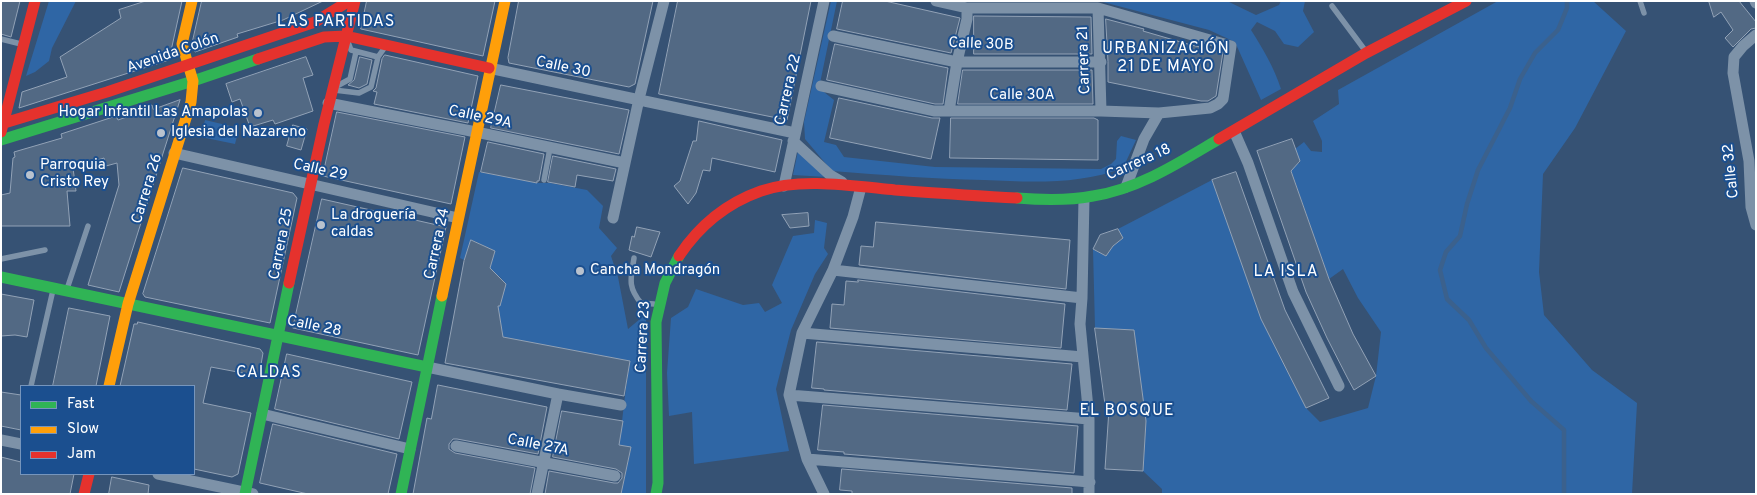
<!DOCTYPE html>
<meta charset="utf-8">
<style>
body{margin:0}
#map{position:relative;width:1757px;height:495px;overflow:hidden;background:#365274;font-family:Overpass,sans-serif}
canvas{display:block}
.frame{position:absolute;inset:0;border:2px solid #fff;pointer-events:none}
.legend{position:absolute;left:20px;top:385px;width:175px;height:90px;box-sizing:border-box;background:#1b4f8f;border:1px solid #7695bc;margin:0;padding:6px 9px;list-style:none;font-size:15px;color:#fff}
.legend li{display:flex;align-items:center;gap:10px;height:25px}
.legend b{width:25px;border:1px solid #7695bc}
</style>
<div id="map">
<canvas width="1757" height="495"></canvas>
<div class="frame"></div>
<ul class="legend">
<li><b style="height:6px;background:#30b455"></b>Fast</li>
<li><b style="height:6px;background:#ff9f0a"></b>Slow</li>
<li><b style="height:6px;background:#e5322d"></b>Jam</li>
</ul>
</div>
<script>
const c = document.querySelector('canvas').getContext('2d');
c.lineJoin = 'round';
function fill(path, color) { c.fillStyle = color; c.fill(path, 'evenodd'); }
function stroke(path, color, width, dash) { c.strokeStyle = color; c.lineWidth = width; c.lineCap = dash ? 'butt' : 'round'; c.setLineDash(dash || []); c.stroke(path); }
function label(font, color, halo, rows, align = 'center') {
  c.font = font + ' Overpass,sans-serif'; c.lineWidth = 4; c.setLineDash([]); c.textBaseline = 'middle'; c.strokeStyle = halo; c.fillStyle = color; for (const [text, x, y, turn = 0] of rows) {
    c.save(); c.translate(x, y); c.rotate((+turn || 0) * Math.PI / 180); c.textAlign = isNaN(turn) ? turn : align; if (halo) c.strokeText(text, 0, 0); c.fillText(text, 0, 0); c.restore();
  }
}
fill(new Path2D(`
 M49,1H76L52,48L49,61L35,72L26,76Z
 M831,1H837L819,88L834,100L824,142L836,145L844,157L935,167L1101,169L1111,164L1116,159L1117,141L1121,136L1136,140L1123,168C1079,185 1031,182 984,180C934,179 883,175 832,171L805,139L804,122Z
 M1096,1H1227L1256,15L1279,5L1281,1H1305L1303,11L1314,32L1298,47L1284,44L1275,31L1257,22L1251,30C1263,49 1274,67 1281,89L1261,100L1235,42L1209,30L1103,2Z
 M1498,1H1593L1626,31L1575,128L1543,174L1539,272L1544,315L1592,370L1637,403L1632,494H1162V489L1143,471L1146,422L1134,330L1095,328L1093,249L1106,256L1113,246L1123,238L1118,229L1212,180L1262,320L1306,408L1320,422L1368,408L1376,376L1381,332L1358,298L1343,269L1329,279L1290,167L1300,163L1295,149L1304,142L1311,151L1322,152V141L1313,121L1339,104L1338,90Z
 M205,120L239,128L235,144L201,137Z
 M798,151L827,177L793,175Z
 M479,172L537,183H550L587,190L603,206L599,228L617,248L611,256L618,277L628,329L646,314V494H621L631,448L619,445C623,417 625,389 630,361L497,336L500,321L498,306L506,284L499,276L489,271L495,251L472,240L464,260L460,258Z
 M815,220L827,223L824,248L828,254L815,274L791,330L776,389L789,451L694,464L692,412L669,416L667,373L671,318L688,307L696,289L743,305L759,303L765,312L782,303L772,285L793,236L814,233Z`), '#2f66a5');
stroke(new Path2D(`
 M1564,494V430L1531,401L1486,348L1469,320L1447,299L1440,270L1446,252L1460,236L1467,204L1478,170L1510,108L1520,79L1535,53L1558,30L1567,8V1`), '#3b618d', 4.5);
const building = new Path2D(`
 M1,1H20L11,37L1,34Z
 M146,1H182L169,60L19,108L22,92L67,77L60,57L121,18L119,10Z
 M202,1H323L283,20L237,34L238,37L195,52L192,44Z
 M367,1H495L483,56L361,29Z
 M519,1H653L635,84L629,87L509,63L508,58Z
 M678,1H811L787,120L659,94Z
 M843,1H885L960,18L951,53L837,29Z
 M1709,1H1739L1756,22V28L1751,29L1733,47L1725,38L1733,30L1721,12L1714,17Z
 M974,16L1091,17L1092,54H974Z
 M1106,19L1144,29L1143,31L1191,45L1223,52L1216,96L1208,101H1201L1108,82V62Z
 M835,44L948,68L943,104H935L827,80Z
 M385,55L478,76L468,123L374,104L377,92L373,91L376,88L382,59Z
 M306,57L313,75L303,78L313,111L275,124L273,120L250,127L240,99L232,102L226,84Z
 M360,57L372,60L367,84L359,88L348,85L354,80Z
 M963,70H1092L1093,104H958Z
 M501,85L629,110L619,154L491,128Z
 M839,98L932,118H940L931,159L830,138Z
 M180,100L119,292L88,285L119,185L117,163L106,166L104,158L73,168L76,191H67L70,226H1V195L10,193L13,158L15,157L14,152L62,138L61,134L116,116L118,120L141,112L140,109L152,105L153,109Z
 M337,112L465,137L451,204L323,176Z
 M951,118H1094L1098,120V160L950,158Z
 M699,121L782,140L775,172L712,158L710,171L703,170L696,193L688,204L674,186L680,181L693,141H696Z
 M293,125L307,129L301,150L287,146Z
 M1292,139L1300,161L1291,171L1329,279L1353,334L1376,376L1354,390L1348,379L1327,338L1306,292L1257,151Z
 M488,142L544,154L539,181H537V183L481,172Z
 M553,156L616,169L613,181L577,175L575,187L548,182Z
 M183,168L293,193L297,198L270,323L145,297L143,294Z
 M1236,172L1285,310L1329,398L1306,408L1261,319L1212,180Z
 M322,199L446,227L418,355L293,328Z
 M808,213L809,226L790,228L782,215Z
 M876,222L1070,240L1066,289L859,265L861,246L873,247Z
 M637,227L660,232L651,257L629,250L632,236L634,237Z
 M1118,229L1123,238L1113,246L1106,256L1093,249L1100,235Z
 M471,240L495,251L490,268L506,284L500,306H498L503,337L630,361L624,396L445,363L464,261Z
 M858,280L1065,304L1061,348L830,328L832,304L844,305L846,281L858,282Z
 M1,294L34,300L27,337L15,335L1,336Z
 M69,308L110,316L96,386H53Z
 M138,322L260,349L263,353L259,376L211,367L203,403L251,413L238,474L232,477L194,469V386H120L134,324H137Z
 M1095,328L1134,330L1146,421L1143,471L1105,469L1109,409H1106Z
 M817,342L1072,364L1067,410L824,390V389L812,388Z
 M287,354L412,382L399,439L275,409Z
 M438,385L547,407L538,454L457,439H453L449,444V449L455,453L535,468L530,494H413L427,418L431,419Z
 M1,392L21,395V430L1,426Z
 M823,405L1078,426L1074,473L844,454V452L818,450Z
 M562,411L623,421L619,445L631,447L621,494H545L549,471L614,483H618L622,478V473L616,469L553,457Z
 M273,424L397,454L388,494H308L260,483Z
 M1,457L21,462V474H74L70,494H1Z
 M842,469L1072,488V494H852V491L840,490Z
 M112,477L149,485L148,494H109Z`);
fill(building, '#526984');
stroke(building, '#92a2b6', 1);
stroke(new Path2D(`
 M1640,1L1644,13
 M1332,6L1364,49
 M1,39L21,44
 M348,42L351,50L378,57L385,47
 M337,86L350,79L356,52
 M334,90L359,93L371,87L378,57
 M544,180L550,148
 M634,258C631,278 627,286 641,303L654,304
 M1,259L45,250
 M67,289L88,226
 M31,386L53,290`), '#7d92a8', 5.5);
stroke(new Path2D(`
 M1755,1L1756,3
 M1098,8L1101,111
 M1756,35L1743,46L1734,57L1733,73L1749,161L1751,207L1756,225
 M833,36L957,62H1101
 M489,68L795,133
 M821,86L934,111H1101L1159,113L1210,108L1218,104L1223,99L1231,46L1098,8H967L936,1
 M328,103L476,132L625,163
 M949,111L957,62L967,19V8
 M1234,131L1248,163L1293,292L1339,386
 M793,141L830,175L842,182
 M174,153L458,218
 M784,186L824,1
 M1126,187L1144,139L1159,113
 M1084,198L1082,298L1080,324L1089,419V494
 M613,218L639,99L664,1
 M833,270L1082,298
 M802,333L1083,357
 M427,367L558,394L621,405
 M789,395L1089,419
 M262,414L410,449
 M1,440L21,444
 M456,446L615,476
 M807,459L1090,482
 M158,474L253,494
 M537,494L558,394
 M824,494L807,459L789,395L802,333L833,270L853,217L861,187`), '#7d92a8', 11);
stroke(new Path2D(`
 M1,140L193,81L258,59
 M1017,198C1042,200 1068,201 1093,196C1139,189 1180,162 1219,139
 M1,277L427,367
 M245,494L289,283
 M401,494L442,296
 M656,494L658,483L656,322L665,283L679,256`), '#30b455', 11);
stroke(new Path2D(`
 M442,296L505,1
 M109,386L128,304L191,102L193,81L182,44L192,1`), '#ff9f0a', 11);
stroke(new Path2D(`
 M258,59L324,37L346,36L489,68
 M1,124L107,92L315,22L349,1
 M1,132L35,1
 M1219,139L1366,53L1466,1
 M679,256C699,226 727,203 761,191C800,177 854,186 895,190C935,193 976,196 1017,198
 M289,283L324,124L355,1
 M84,494L89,474`), '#e5322d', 11);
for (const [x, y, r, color] of [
 [258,113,5,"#b9c2ce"],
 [161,133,5,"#b9c2ce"],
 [30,175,5,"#b9c2ce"],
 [321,225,5,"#b9c2ce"],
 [580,271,5,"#b9c2ce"]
]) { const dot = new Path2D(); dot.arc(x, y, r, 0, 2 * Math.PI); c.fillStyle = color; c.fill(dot); stroke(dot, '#1b4f8f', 2); }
label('15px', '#fff', '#1b4f8f', [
 ["Calle 30B",981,45,2],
 ["Avenida Colón",173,54,-19],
 ["Carrera 21",1085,60,-92],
 ["Calle 30",563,68,12],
 ["Carrera 22",789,90,-77],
 ["Calle 30A",1022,96],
 ["Calle 29A",480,118,12],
 ["Carrera 18",1139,163,-24],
 ["Calle 29",320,171,13],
 ["Calle 32",1732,171,-96],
 ["Carrera 26",148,189,-73],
 ["Carrera 25",282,244,-79],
 ["Carrera 24",438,244,-78],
 ["Calle 28",314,327,12],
 ["Carrera 23",644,337,-87],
 ["Calle 27A",538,446,11]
]);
label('15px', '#fff', '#1b4f8f', [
 ["Hogar Infantil Las Amapolas",248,113,"right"],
 ["Iglesia del Nazareno",171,133],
 ["Parroquia",40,166],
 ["Cristo Rey",40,183],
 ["La droguería",331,216],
 ["caldas",331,233],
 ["Cancha Mondragón",590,271]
], 'left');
c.letterSpacing = '1px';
label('16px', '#fff', '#1b4f8f', [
 ["LAS PARTIDAS",336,23],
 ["URBANIZACIÓN",1166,50],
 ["21 DE MAYO",1166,68],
 ["LA ISLA",1286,273],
 ["CALDAS",269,374],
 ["EL BOSQUE",1127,412]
]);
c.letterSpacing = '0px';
</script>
